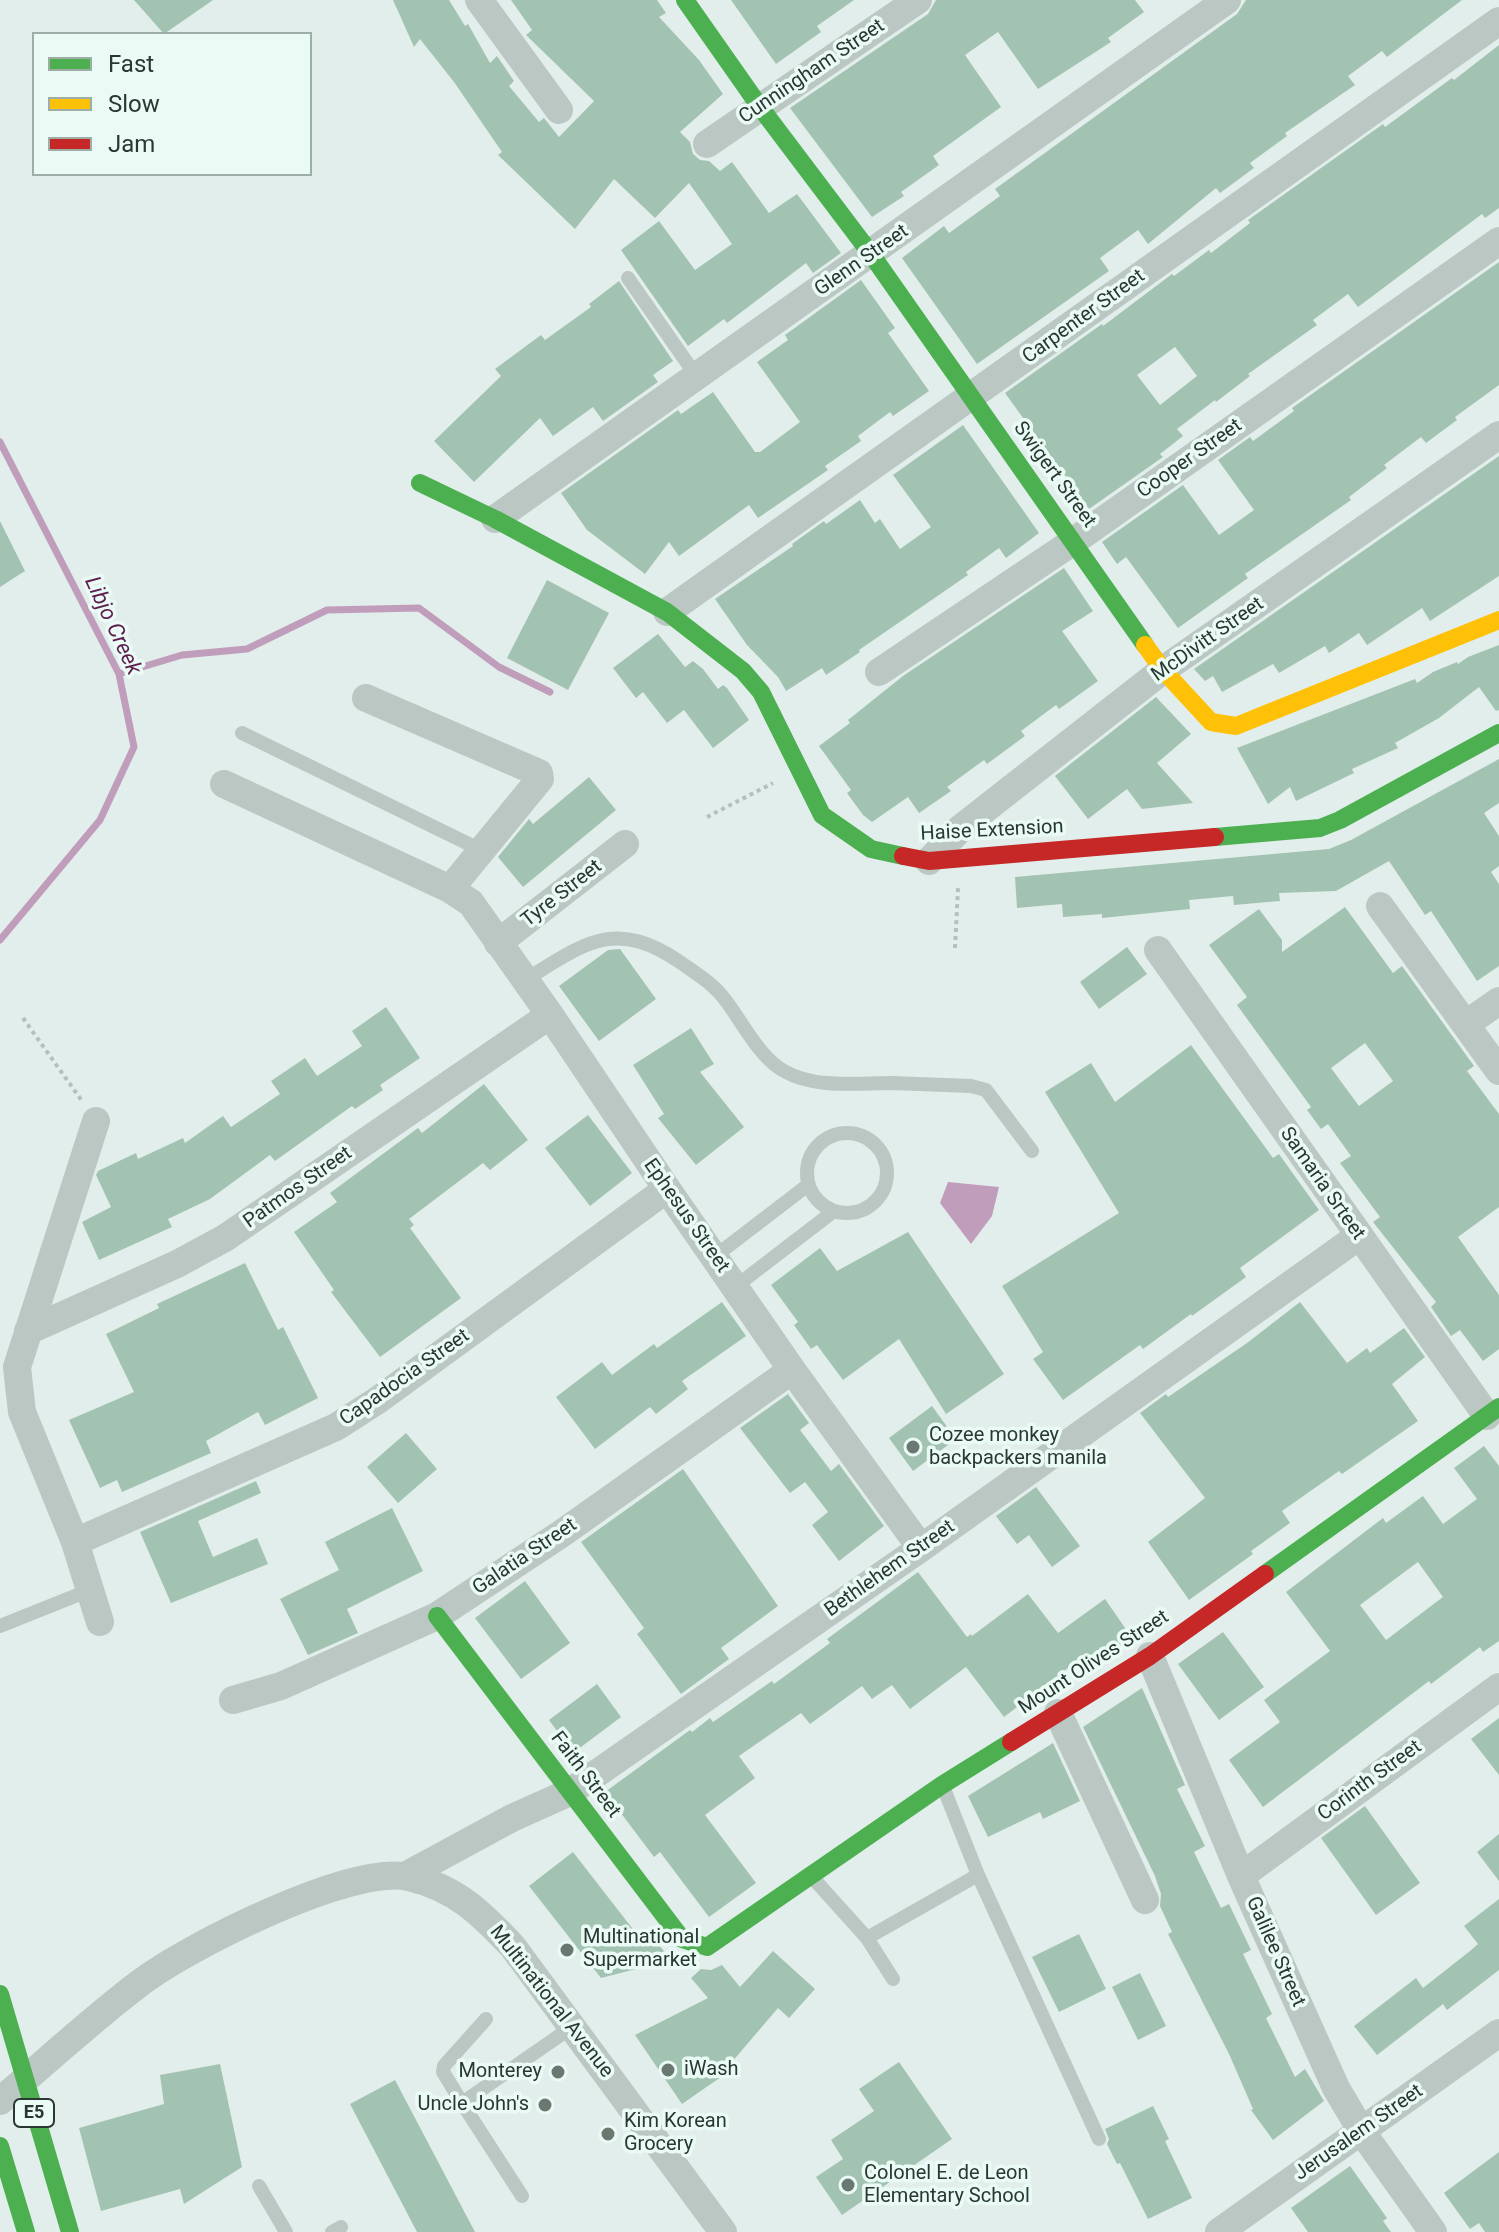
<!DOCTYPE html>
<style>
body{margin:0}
#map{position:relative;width:1499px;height:2232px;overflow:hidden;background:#e2eeeb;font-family:Roboto,sans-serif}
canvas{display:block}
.legend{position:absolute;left:32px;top:32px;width:280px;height:144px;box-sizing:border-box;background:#eafbf6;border:2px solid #9dada7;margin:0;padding:10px 14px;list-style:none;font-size:24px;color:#293931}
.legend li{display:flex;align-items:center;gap:16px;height:40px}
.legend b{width:40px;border:2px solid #9dada7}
</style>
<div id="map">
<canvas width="1499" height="2232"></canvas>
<ul class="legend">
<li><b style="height:10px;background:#4caf50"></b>Fast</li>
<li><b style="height:10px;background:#ffc107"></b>Slow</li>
<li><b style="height:10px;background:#c62828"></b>Jam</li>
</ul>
</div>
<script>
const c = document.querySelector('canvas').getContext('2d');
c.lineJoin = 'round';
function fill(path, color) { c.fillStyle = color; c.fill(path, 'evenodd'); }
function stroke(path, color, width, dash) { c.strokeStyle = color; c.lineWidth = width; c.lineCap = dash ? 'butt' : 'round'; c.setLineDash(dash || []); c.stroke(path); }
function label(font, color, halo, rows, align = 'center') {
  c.font = font + ' Roboto,sans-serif'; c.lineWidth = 7; c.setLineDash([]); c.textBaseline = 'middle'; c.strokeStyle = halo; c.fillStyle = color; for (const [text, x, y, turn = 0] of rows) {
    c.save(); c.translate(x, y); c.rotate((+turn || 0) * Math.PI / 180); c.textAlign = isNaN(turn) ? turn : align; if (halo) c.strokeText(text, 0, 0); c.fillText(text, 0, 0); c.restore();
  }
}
fill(new Path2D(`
 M948,1182L999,1187L992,1216L971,1244L940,1203Z`), '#c09ebb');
stroke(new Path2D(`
 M0,442L119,674L134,747L100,820L0,940
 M119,674L182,655L247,649L327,610L419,608L499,667L550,692`), '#c09ebb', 7);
fill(new Path2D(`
 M134,0H213L164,34Z
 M393,0H449L465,26L468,24L490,63L497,56L514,81L509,86L539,122L544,118L559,137L594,101L526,35L532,30L511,0H657L666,13L659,17L699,60L723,94L680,132L690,142L693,154L700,160L709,161L720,171L732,162L769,213L797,194L841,253L813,273L806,263L727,323L724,319L688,346L621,250L659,221L695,270L732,244L689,183L655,218L614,179L575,229L498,155L502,152L454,82L420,39L414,47Z
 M731,0H854L817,26L821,32L776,64Z
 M936,0H1135L1144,12L1108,38L1111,42L1038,89L998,32L965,55L1001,107L933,156L939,165L901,192L904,196L872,217L790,108L928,14Z
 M1246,0H1462L1387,57L1382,51L1348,76L1355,85L1285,133L1287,136L1250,163L1254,168L1220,193L1216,188L1148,244L1138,230L1100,258L1109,271L977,364L902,258L944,226L949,233L1000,196L995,189L1237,14Z
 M1499,45V208L1485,218L1482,214L1358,307L1348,294L1313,320L1317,325L1248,374L1250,376L1216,402L1215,400L1177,429L1183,436L1160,454L1163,457L1089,509L1005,393L1102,324L1103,326L1172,274L1174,276L1209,250L1211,253L1250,223L1248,220L1383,124L1385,127L1452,78L1454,80ZM1175,347L1197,376L1160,405L1137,375Z
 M1499,262V385L1455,417L1457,420L1426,443L1421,437L1384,465L1387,468L1349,497L1351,500L1245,574L1248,578L1178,628L1126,557L1117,564L1102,542L1183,485L1219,535L1254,510L1218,460L1250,437L1253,441L1294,411L1292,408Z
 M861,280L895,328L888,333L929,391L893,416L890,412L858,436L861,441L825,466L828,470L758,518L749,505L679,556L669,542L645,574L587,530L561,493L678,410L681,414L713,392L755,452H760L800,422L757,362L788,340L785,335Z
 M619,281L673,361L653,375L658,382L603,421L593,407L553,436L540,418L474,482L434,441L501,376L495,369L541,335L545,340L591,307L589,304Z
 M963,425L1039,533L1006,558L999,548L966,572L968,575L859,650L860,652L826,675L822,668L786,691L778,677L747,645L715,599L793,546L792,544L824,521L826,524L860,500L875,523L880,519L900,549L931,527L893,475Z
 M1499,456V576L1430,621L1422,608L1367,645L1359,633L1329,653L1325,646L1279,673L1273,664L1222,692L1213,676L1205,681L1194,669Z
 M0,521L25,571L0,587Z
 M1064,568L1093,611L1062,631L1098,681L1059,709L1056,705L1021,731L1025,736L987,764L984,760L947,787L951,791L919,813L908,797L872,822L863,815L847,793L851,790L819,746L850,723L848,720L903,676Z
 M547,580L609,613L568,690L507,658Z
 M658,634L685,667L693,661L703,669L718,689L723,685L727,688L749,720L713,748L684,710L667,723L643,692L636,698L613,668Z
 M1499,645V710L1496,711L1479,687L1439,718L1395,743L1398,748L1352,769L1354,773L1296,801L1290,787L1268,804L1237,748L1415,679L1417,683L1433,672L1457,662L1458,664L1468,657Z
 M1156,697L1191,734L1157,763L1193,803L1142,809L1127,789L1088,819L1055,776Z
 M1499,759V803L1484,813L1499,836V866L1491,872L1499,884V966L1477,981L1431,911L1425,915L1389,861L1336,891L1279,893L1280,901L1234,905L1233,896L1189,900L1190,909L1102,918V914L1063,917L1062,904L1017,908L1015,877L1329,849L1351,840Z
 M589,777L616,810L523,887L498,857L529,819L533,824Z
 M1345,907L1393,973L1402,966L1474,1066L1467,1071L1499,1114V1207L1458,1237L1499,1295V1349L1483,1361L1460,1330L1451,1336L1431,1307L1436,1302L1373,1222L1380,1217L1340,1163L1351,1156L1328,1124L1321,1129L1307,1110L1311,1107L1237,1005L1247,997L1209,945L1259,909L1282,940V952ZM1365,1043L1393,1081L1359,1106L1331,1068Z
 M1127,947L1147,974L1099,1009L1080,982Z
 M620,949L656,999L599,1041L559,986L608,950Z
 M386,1007L420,1058L380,1085L383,1090L355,1109L352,1106L275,1161L270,1155L210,1199L168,1219L172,1227L99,1260L82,1222L111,1207L96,1175L98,1171L136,1153L138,1159L183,1138L185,1143L223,1116L231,1127L280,1094L271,1081L305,1058L317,1076L362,1046L352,1031Z
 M691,1028L714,1064L700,1072L744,1127L696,1165L658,1118L664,1114L633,1065Z
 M1191,1045L1273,1158L1279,1154L1319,1210L1240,1268L1246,1277L1192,1316L1191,1314L1143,1349L1140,1345L1063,1400L1033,1359L1043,1352L1002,1286L1119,1213L1045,1092L1091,1063L1115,1102Z
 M484,1084L528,1140L490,1170L483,1163L409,1219L414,1225L410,1228L461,1298L380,1357L331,1292L334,1290L294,1232L337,1202L330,1193L418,1128L422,1133Z
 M588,1115L632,1173L590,1206L545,1148Z
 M908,1232L1004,1374L946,1414L899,1339L843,1380L817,1345L811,1349L794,1325L798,1322L771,1285L820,1248L837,1271Z
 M245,1263L278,1330L283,1327L318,1398L265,1425L258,1412L206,1441L211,1453L122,1492L117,1480L100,1488L69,1420L134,1392L106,1334L159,1308L157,1304Z
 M722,1302L746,1336L682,1381L688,1389L656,1414L650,1407L595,1449L556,1397L602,1362L612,1375L654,1344L657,1348Z
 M1300,1302L1347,1363L1367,1348L1370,1353L1404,1328L1425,1357L1392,1384L1418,1421L1342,1474L1339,1471L1282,1511L1290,1523L1251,1551L1253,1554L1189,1600L1148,1542L1205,1498L1140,1413L1166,1394L1168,1397L1247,1343Z
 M788,1394L809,1423L800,1430L831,1471L839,1464L884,1526L839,1561L812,1525L828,1512L805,1482L790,1493L740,1428Z
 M932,1406L956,1439L913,1471L889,1438Z
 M406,1433L437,1469L398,1503L367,1467Z
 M1484,1446L1499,1466V1641L1483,1652L1480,1647L1431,1684L1429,1681L1263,1807L1229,1760L1280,1722L1264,1700L1330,1651L1286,1592L1383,1518L1386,1523L1423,1496L1443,1524L1477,1499L1454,1468ZM1418,1562L1443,1597L1386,1640L1360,1605Z
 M683,1469L778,1606L721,1648L729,1659L681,1694L637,1634L644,1628L581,1542Z
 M256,1481L261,1493L198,1521L213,1557L257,1538L268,1564L171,1603L140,1532Z
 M1036,1487L1080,1546L1052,1567L1029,1535L1017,1544L996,1516Z
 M392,1508L423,1571L347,1609L358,1633L308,1655L280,1599L339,1570L325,1542Z
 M918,1572L967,1637L971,1634L972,1636L1028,1594L1058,1633L1105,1599L1132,1638L1088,1668L1081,1658L1004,1717L966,1667L910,1709L892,1685L872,1699L862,1686L810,1724L801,1713L739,1756L755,1778L705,1815L756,1883L709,1917L660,1852L654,1857L605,1792L690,1730L692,1732L710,1718L713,1722L772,1681L774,1684L830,1643L827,1639Z
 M525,1581L570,1643L521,1679L475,1618Z
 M1223,1632L1264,1687L1219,1720L1178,1664Z
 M597,1684L621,1717L573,1753L549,1720Z
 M1142,1688L1185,1785L1177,1789L1205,1846L1194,1852L1221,1908L1229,1904L1251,1950L1243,1954L1272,2014L1266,2018L1295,2077L1305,2069L1324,2101L1273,2140L1251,2110L1253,2109L1229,2054L1168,1934L1172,1932L1160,1906L1161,1894L1155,1876L1083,1727Z
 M1499,1718V1775L1471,1739Z
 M1053,1743L1080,1801L1043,1819L1040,1812L988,1837L968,1796Z
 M1365,1806L1420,1883L1376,1915L1321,1838Z
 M1499,1834V1881L1477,1852Z
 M573,1852L639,1937L647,1930L671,1960L601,1978L529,1886Z
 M1499,1899V1970L1447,2010L1443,2004L1377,2055L1354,2026L1416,1978L1423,1988L1470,1951L1478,1944L1464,1926Z
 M1079,1934L1106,1989L1059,2012L1032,1957Z
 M773,1951L815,1989L789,2018L778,2008L731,2063L734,2068L682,2104L635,2035L708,1998L691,1978L701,1969L711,1970L722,1965L740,1987Z
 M1140,1973L1166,2026L1138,2040L1112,1987Z
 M899,2062L952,2139L842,2215L816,2177L843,2159L831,2140L874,2111L859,2089Z
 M220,2064L242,2167L184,2204L180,2189L101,2211L79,2128L164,2104L160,2075Z
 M395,2080L475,2232H417L350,2104Z
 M1153,2106L1169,2139L1165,2141L1192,2198L1148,2219L1120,2163L1117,2164L1107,2144L1109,2139L1105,2129Z
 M1499,2152V2232H1485L1479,2223L1470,2229L1444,2193Z
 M1350,2166L1387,2218L1383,2221L1391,2232H1308L1291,2208Z`), '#a3c3b2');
stroke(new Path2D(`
 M707,817L773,783
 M955,948L958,888
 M23,1018L82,1101`), '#b3c0bb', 4, [4, 4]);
stroke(new Path2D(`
 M628,278L697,377
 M242,733L481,850
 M525,980C584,944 614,917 680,962C697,974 714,984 726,1001C743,1023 759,1057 784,1071C815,1089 858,1083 892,1083C919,1084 945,1085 971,1086L986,1090L1032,1151
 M807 1173a40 40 0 1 1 80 0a40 40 0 1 1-80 0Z
 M714,1257L808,1185
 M735,1287L834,1211
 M0,1626L90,1590
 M944,1789L978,1875L1099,2139
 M812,1877L867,1938L893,1979
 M867,1938L978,1875
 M462,2103L443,2072L444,2066L486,2019
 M259,2186L286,2232
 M522,2196L462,2103L572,2027
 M332,2232L341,2227`), '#bbc7c3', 14);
stroke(new Path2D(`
 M479,0L559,110
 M707,144L918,0
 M495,519L1227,0
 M667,612L1499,21
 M879,672L1074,541L1499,241
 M366,698L539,773L540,779L450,889
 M224,784L450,889L471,903L550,1015L667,1189L792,1370L921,1548
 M929,861L961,828L1163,670L1499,435
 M1380,906L1499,1071
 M498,943L625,844
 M1158,950L1487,1416
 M1466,1024L1499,1001
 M96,1121L17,1367L22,1412L75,1542L100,1622
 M28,1331L177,1264L225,1238L550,1015
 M75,1542L336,1427L378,1400L667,1189
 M1150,1656L1241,1876L1336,2088L1362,2132L1433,2232
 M233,1700L281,1686L437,1616L561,1534L792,1370
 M1058,1713L1145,1900
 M405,1876L512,1818L570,1792L921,1548L1359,1236
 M1241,1876L1499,1687
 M0,2101C46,2062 91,2020 140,1983C187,1947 351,1864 409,1877C456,1888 481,1913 513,1947L723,2232
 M1219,2232L1499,2033`), '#bbc7c3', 28);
stroke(new Path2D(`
 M685,0L760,107L871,254L1145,645
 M420,483L495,519L667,612L743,671L761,692L822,815L871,849L903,856
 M1215,837L1320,828L1340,820L1499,733
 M1265,1574L1499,1407
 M437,1616L682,1939L707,1947L942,1785L1011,1742
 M0,2146L26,2232`), '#4caf50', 18);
stroke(new Path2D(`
 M1145,645L1163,670L1211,722L1236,726L1499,620`), '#ffc107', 18);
stroke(new Path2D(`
 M903,856L929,861L1215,837
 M1011,1742L1150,1656L1265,1574`), '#c62828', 18);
stroke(new Path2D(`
 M0,1994L70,2232`), '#4caf50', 18);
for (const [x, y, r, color] of [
 [913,1447,8,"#6a7872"],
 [567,1950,8,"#6a7872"],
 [668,2070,8,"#6a7872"],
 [558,2072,8,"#6a7872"],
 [545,2105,8,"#6a7872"],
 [608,2134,8,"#6a7872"],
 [848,2185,8,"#6a7872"]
]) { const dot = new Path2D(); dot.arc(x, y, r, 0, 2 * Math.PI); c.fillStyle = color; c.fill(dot); stroke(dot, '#eafbf6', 3); }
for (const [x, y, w] of [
 [34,2113,40]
]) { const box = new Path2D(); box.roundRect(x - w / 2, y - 14, w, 28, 6); c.fillStyle = '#eafbf6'; c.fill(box); stroke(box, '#293931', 2); }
label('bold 18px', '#293931', null, [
 ["E5",34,2113]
]);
label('20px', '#293931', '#eafbf6', [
 ["Cunningham Street",812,72,-34],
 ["Glenn Street",862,261,-35],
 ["Carpenter Street",1084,317,-36],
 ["Cooper Street",1190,459,-35],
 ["Swigert Street",1054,475,54],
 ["McDivitt Street",1208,640,-35],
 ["Haise Extension",992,831,-3],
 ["Tyre Street",562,894,-38],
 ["Samaria Srteet",1322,1184,55],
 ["Patmos Street",298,1188,-35],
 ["Ephesus Street",686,1216,55],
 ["Capadocia Street",405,1378,-35],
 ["Galatia Street",525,1557,-34],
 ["Bethlehem Street",890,1569,-35],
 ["Mount Olives Street",1094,1663,-33],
 ["Faith Street",585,1775,53],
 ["Corinth Street",1370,1781,-36],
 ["Galilee Street",1275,1952,66],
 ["Multinational Avenue",551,2002,52],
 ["Jerusalem Street",1359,2133,-35]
]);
label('20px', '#293931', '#eafbf6', [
 ["Cozee monkey",929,1436],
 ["backpackers manila",929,1459],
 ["Multinational",583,1938],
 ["Supermarket",583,1961],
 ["iWash",684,2070],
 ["Monterey",542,2072,"right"],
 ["Uncle John's",529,2105,"right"],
 ["Kim Korean",624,2122],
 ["Grocery",624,2145],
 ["Colonel E. de Leon",864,2174],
 ["Elementary School",864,2197]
], 'left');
label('italic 22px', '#5d1c4d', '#eafbf6', [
 ["Libjo Creek",112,626,65]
]);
</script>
